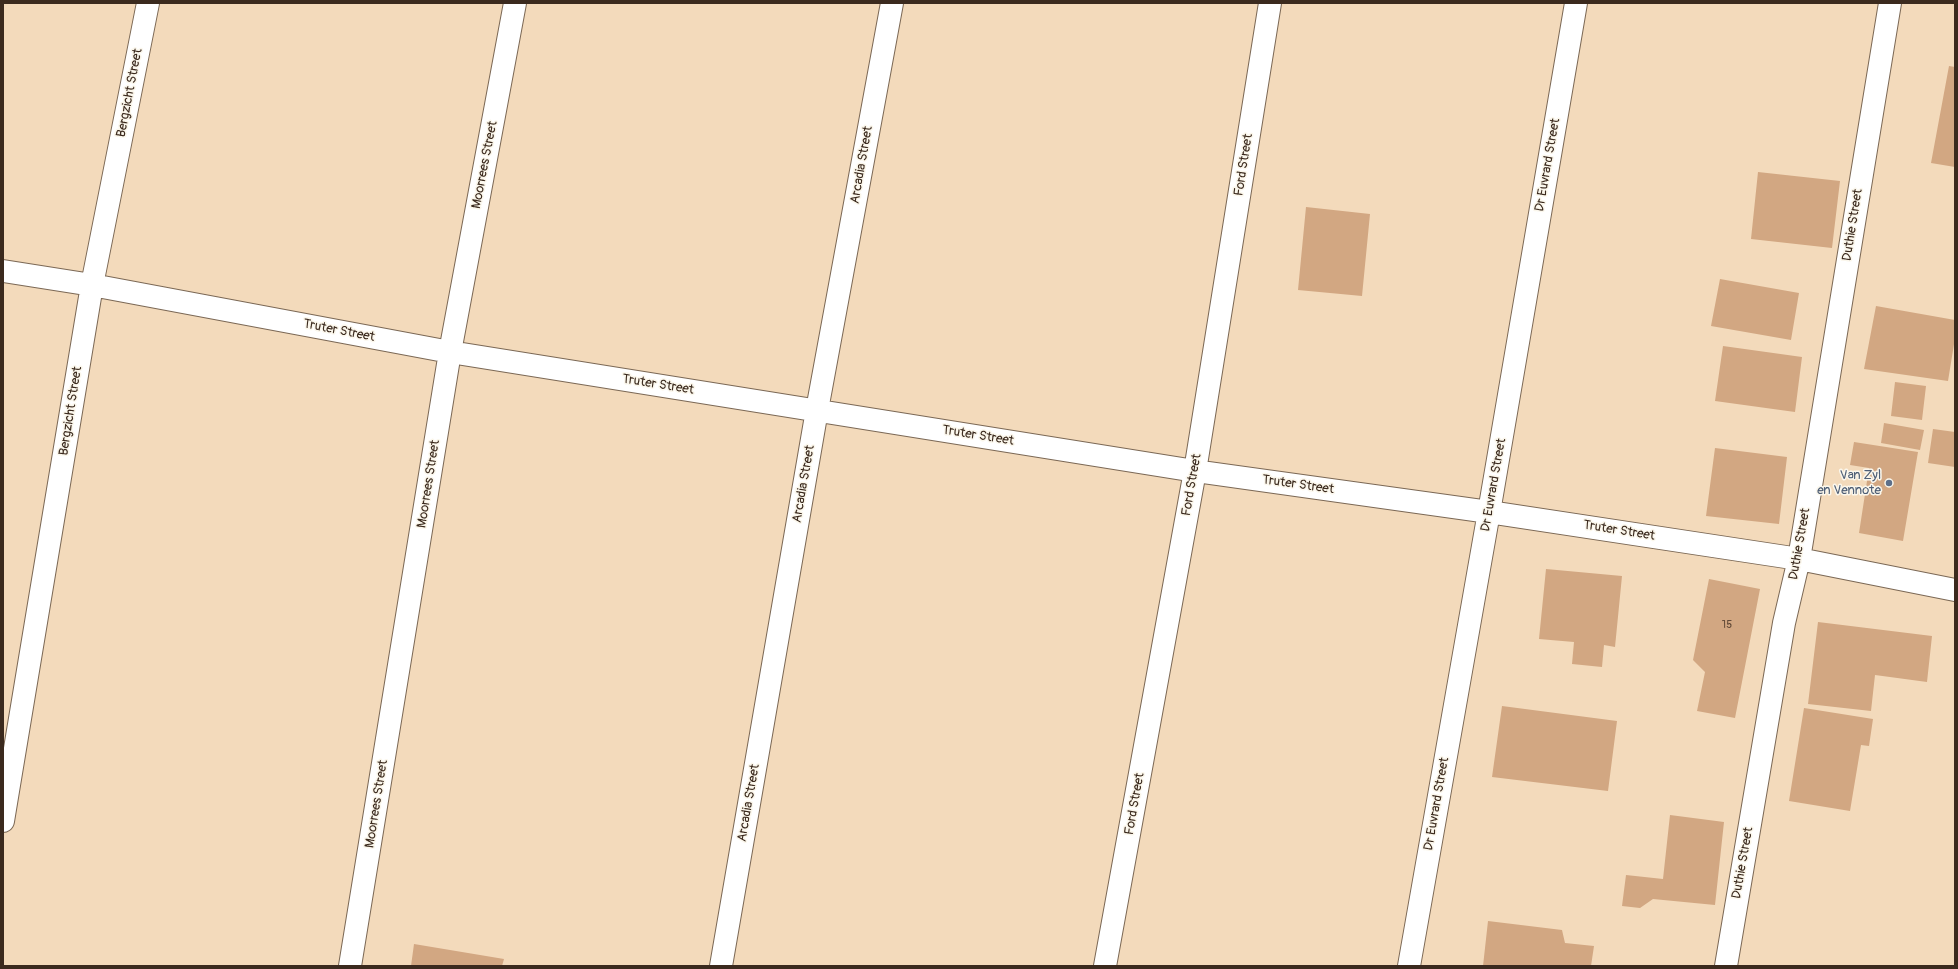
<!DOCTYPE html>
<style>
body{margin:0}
#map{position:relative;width:1958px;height:969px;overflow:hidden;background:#f3dabb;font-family:Pangolin,sans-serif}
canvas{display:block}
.frame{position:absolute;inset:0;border:4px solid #3b2a1e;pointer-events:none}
</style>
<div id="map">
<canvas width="1958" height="969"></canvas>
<div class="frame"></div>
</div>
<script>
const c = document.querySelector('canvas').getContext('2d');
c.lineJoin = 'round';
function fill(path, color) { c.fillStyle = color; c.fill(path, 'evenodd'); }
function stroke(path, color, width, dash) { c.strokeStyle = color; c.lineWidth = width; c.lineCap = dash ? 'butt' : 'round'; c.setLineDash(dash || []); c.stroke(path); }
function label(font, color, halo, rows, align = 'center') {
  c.font = font + ' Pangolin,sans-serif'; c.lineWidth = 3; c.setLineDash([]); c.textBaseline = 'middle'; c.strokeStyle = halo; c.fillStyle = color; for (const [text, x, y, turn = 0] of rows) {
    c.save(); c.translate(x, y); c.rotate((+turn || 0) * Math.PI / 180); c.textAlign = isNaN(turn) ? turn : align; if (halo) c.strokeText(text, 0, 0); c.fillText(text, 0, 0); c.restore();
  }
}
fill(new Path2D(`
 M1949,66L1955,67V167L1931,163Z
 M1758,172L1840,181L1832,248L1751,239Z
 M1306,207L1370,214L1362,296L1298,290Z
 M1720,279L1799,293L1791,340L1711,326Z
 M1876,306L1955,320V338L1948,381L1864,369Z
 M1723,346L1802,357L1795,412L1715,401Z
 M1895,382L1926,386L1922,420L1891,416Z
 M1884,423L1924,430L1920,450L1881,443Z
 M1933,429L1955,432V467L1928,463Z
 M1854,442L1918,452L1903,541L1859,533L1869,468L1850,465Z
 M1715,448L1787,457L1779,524L1706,516Z
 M1546,569L1622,576L1615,647L1604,645L1602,667L1572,664L1574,642L1539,639Z
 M1709,579L1760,589L1735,718L1697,711L1705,672L1693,660Z
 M1818,622L1932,636L1927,682L1875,675L1871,711L1808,704Z
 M1502,706L1617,721L1608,791L1492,777Z
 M1804,708L1873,719L1869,746L1861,745L1850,811L1789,801Z
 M1670,815L1724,822L1715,905L1653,899L1640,908L1622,906L1626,875L1663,879Z
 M1488,921L1562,930L1565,943L1594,946L1591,966H1483Z
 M414,944L504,959L502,966H411Z`), '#d2a782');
const street = new Path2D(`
 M3,271L92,285L450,352L1195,471L1489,512L1799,559L1955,590
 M3,821L92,285L148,3
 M350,966L450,352L515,3
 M721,966L817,410L892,3
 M1105,966L1195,471L1270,3
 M1409,966L1489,512L1576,3
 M1726,966L1784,623L1799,559L1890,3`);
stroke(street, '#7b6855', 24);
stroke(street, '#fff', 22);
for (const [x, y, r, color] of [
 [1889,483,4,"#5c6f8a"]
]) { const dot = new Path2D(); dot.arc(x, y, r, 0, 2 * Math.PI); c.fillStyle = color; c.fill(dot); stroke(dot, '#fbf7ec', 1.5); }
label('11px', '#614937', null, [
 ["15",1727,625]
]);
label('13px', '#3b2a1e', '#fbf7ec', [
 ["Bergzicht Street",130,93,-79],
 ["Moorrees Street",485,165,-79],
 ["Arcadia Street",862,165,-80],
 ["Ford Street",1244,165,-81],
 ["Dr Euvrard Street",1548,165,-80],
 ["Duthie Street",1853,225,-81],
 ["Truter Street",339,331,11],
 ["Truter Street",658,385,9],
 ["Bergzicht Street",71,411,-81],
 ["Truter Street",978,436,9],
 ["Moorrees Street",429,484,-81],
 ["Arcadia Street",804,484,-80],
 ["Ford Street",1192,485,-80],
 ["Truter Street",1298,485,8],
 ["Dr Euvrard Street",1494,485,-80],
 ["Truter Street",1619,531,9],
 ["Duthie Street",1800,544,-80],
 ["Arcadia Street",749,803,-80],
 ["Moorrees Street",377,804,-81],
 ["Ford Street",1135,804,-80],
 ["Dr Euvrard Street",1437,804,-80],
 ["Duthie Street",1743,863,-80]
]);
label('13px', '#4e5e75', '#fbf7ec', [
 ["Van Zyl",1881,476],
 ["en Vennote",1881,491]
], 'right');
</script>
